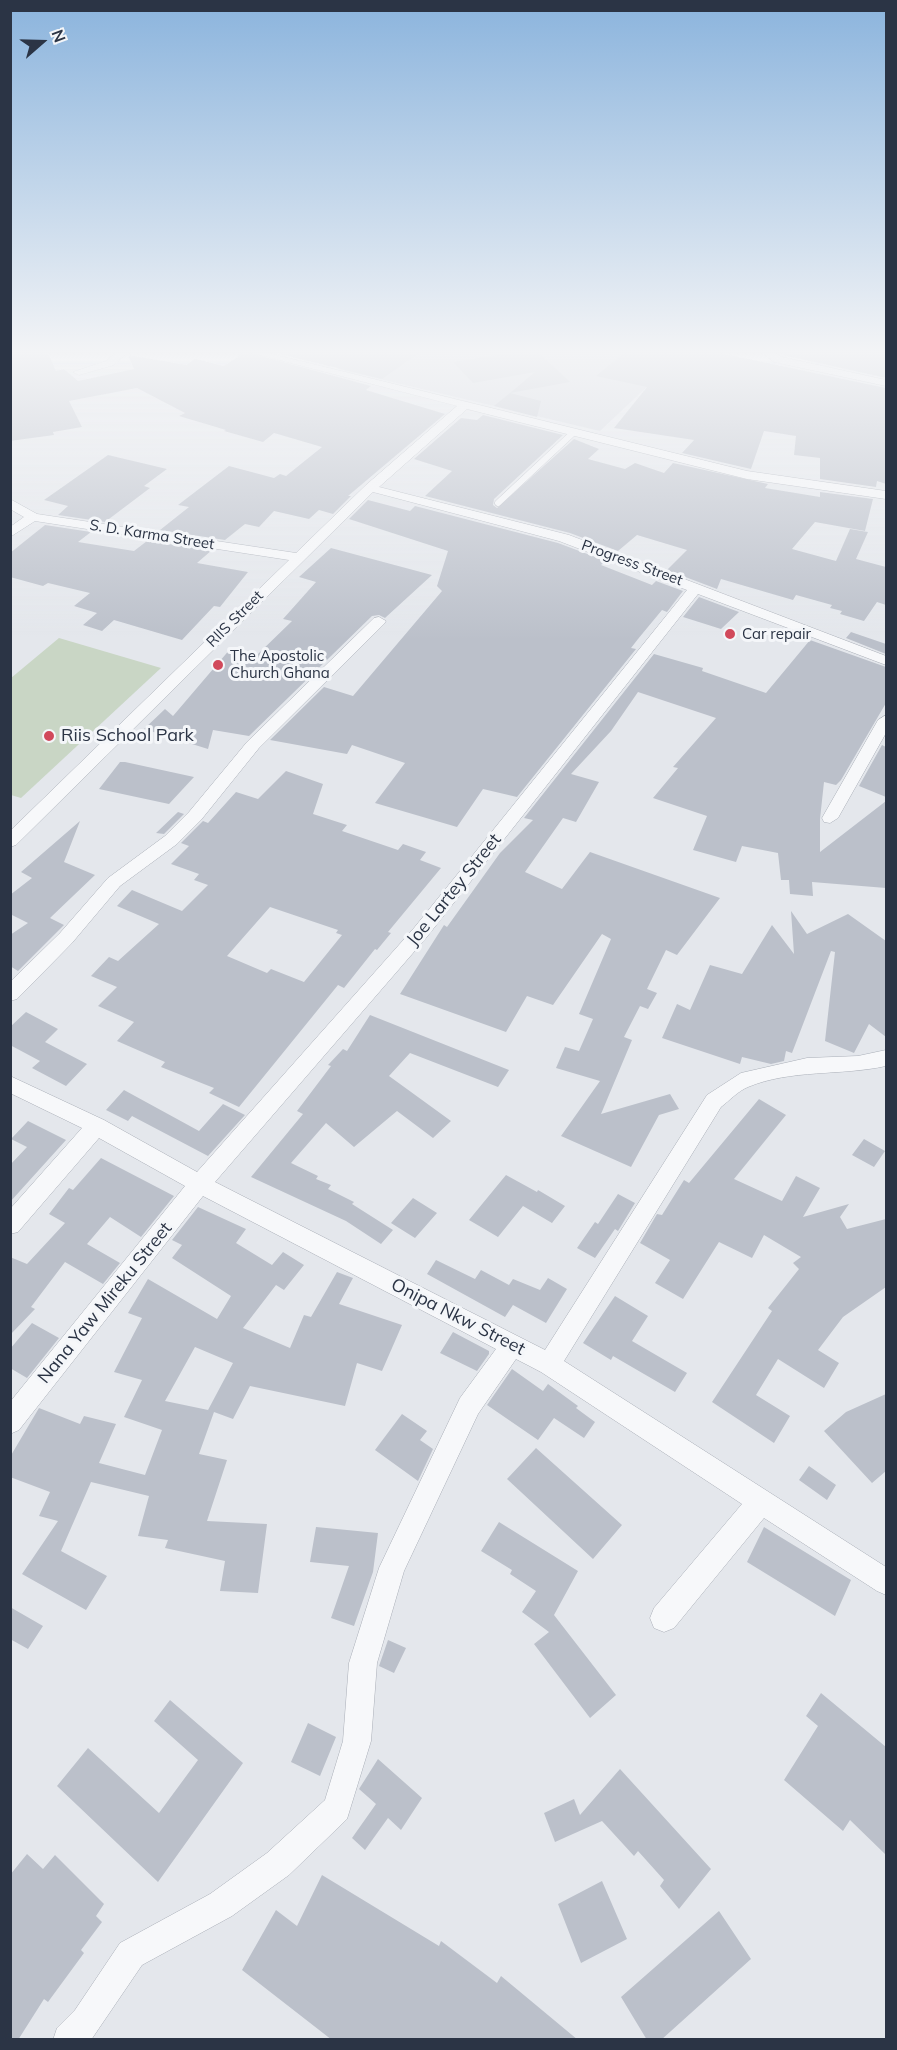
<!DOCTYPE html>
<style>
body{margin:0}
#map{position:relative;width:897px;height:2050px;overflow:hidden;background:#e4e7ec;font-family:Mulish,sans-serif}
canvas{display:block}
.frame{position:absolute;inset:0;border:12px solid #2b3445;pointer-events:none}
.north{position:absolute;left:12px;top:12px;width:60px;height:60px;-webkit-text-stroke:4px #f4f6f9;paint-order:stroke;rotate:70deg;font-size:16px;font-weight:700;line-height:24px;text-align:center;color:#2b3445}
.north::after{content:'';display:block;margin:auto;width:21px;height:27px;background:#2b3445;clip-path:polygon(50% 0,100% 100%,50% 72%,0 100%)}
</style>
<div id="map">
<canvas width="897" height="2050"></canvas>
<div class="frame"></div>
<div class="north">N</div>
</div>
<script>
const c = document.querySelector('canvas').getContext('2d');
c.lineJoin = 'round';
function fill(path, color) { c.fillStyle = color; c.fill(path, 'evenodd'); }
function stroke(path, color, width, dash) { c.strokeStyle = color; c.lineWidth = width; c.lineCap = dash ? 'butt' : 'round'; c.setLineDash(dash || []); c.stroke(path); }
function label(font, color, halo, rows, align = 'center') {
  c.font = font + ' Mulish,sans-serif'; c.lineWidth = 6; c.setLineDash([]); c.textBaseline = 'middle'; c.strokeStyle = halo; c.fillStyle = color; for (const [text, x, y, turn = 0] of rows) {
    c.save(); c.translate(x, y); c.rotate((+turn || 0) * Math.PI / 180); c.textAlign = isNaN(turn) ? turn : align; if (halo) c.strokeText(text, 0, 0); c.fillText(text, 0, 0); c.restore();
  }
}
fill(new Path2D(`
 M362,353H683L600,431L337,369Z`), '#d2d6de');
fill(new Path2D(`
 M59,638L161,668L21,798L11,795V678Z`), '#c9d6c5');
fill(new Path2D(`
 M10,353H48L56,371L64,369L78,381L134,369L128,355L186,365L195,359L224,366L238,357L239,353H250L371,386L366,390L445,414L348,496H351L333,514L319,510L309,519L274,511L259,527L245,524L225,540L160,530L189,507L178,505L229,466L274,478L280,474L286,476L322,447L274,433L263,442L224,431L226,430L179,416L185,413L137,388L69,401L82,427L53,432L54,435L10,441Z
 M276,353H419L382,379Z
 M509,353H539L570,382L510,393L535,372L473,383L453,362Z
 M624,353H720L886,388V484L877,481L876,487L820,479V458L794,455L796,436L764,431L751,469L682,453L694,440L614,428L647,387L596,376Z
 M780,353H886V378L783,355Z
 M510,393L541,401L537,417L494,406Z
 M483,415L563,435L494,499L493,505L497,508L574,439L599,449L588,459L625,469L635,463L664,473L673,463L768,484L765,488L820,497V492L873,499L865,531L815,522L792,549L836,561L850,529L868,532L856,559L886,567V605L877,602L864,621L840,614L842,611L830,608L832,605L796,595L793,600L721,579L717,589L667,570L687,550L637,535L618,551L570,533L425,496L452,471L414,459L461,418L477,420Z
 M108,455L167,469L144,486L150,488L105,522L58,515L68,506L44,500Z
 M368,500L410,511L415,506L558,543L606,561L601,565L652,585L656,581L683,591L667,612L662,610L638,639L631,648L636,649L517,797L483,789L457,827L375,803L405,763L352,745L347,754L270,740L324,687L353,696L442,591L437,586L448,551L349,519Z
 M45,525L91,532L78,542L134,551L147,541L212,550L197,563L248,572L220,607L214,606L182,640L114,620L102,631L83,625L97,613L74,606L90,593L48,583L43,586L10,577V553Z
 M331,548L432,575L385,618L379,615L372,616L249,736L213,730L208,749L144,729L165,709L173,716L231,648L257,655L292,621L283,619L316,582L299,577Z
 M699,597L739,612L721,629L683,617Z
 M851,632L886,644V654L846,638Z
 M810,640L886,667V703L841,780L836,785L824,782L820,819V852L886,801V888L812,882L813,896L790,894L789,880H781L778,853L742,846L736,862L693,850L707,816L653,798L678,768L673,767L716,718L638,692L611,731L571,774L599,782L576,822L563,818L525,872L562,889L590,852L720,898L677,955L666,950L647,989L657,993L648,1009L640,1006L624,1037L632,1040L601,1114L670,1094L679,1109L659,1115L631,1167L561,1136L600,1081L556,1068L565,1047L579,1051L593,1019L579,1014L611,939L602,934L553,1005L527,996L506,1032L400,994L444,925L447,927L500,853L533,820L524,818L654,654L703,668L702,671L766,693Z
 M882,745L886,747V797L859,786Z
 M120,762H125L194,777L169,804L99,789Z
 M286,771L323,784L313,814L347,825L342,831L398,850L403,844L426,852L420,860L441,868L388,932L391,933L377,950L375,949L344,988L338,985L239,1107L209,1093L214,1088L161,1067L165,1062L117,1041L134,1022L98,1006L117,987L91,976L109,957L118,961L159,924L117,906L132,890L182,911L208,885L194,880L199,874L171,864L189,846L181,843L203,821L208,823L236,792L258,799ZM270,907L338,930L336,933L342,935L304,982L271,969L267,973L227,956Z
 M178,812L184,814L164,834L156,833Z
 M80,821L64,862L95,875L50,918L64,925L18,971L10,966V935L28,923L10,914V895L32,878L21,872Z
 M791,911L807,934L848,914L886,941V1037L869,1024L854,1053L825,1041L835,952L831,951L792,1053L786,1051L784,1061L771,1064L742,1057L740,1064L662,1038L677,1004L690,1010L710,965L742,974L772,925L794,954Z
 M26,1012L58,1029L45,1042L87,1064L66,1086L32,1068L40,1061L10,1045V1027Z
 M370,1015L509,1070L498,1087L410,1053L389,1076L451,1121L433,1138L397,1111L354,1147L326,1123L291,1163L318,1176L316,1179L331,1185L328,1189L354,1202L352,1204L393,1230L381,1244L346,1221L251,1177L303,1114L297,1111L331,1066L328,1065L343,1049L347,1051Z
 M124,1090L199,1131L223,1104L245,1115L208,1156L132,1116L128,1121L106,1110Z
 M759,1099L786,1115L734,1179L782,1201L796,1176L820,1188L803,1217L849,1204L840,1217L847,1229L886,1219V1287L843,1317L818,1350L839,1363L824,1388L778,1359L756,1395L790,1416L774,1443L712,1402L772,1311L768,1308L799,1269L793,1263L801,1257L764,1235L752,1258L719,1242L683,1299L655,1283L670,1260L640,1243L657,1214L662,1215L684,1180L689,1183Z
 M28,1121L66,1140L10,1202V1165L27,1147L11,1139Z
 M864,1139L885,1151L874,1167L852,1155Z
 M101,1158L174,1196L141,1237L110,1217L87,1244L120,1263L103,1284L65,1262L31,1307L35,1309L10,1335V1257L27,1264L65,1223L49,1214L69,1188L73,1190Z
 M506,1175L537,1192L538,1190L565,1206L552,1223L523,1206L498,1237L469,1220Z
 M618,1194L635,1203L618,1231L615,1229L595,1258L577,1248L595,1222L598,1224Z
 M413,1198L437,1213L415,1238L391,1223Z
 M198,1207L246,1229L236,1243L272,1265L283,1252L304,1265L284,1290L276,1285L243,1328L290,1348L304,1315L311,1317L337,1272L353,1278L339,1304L402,1325L382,1371L357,1363L345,1406L250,1386L233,1419L214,1412L199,1454L227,1460L207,1521L267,1524L258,1593L220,1591L225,1561L165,1548L168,1540L138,1536L149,1496L91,1482L61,1551L107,1576L86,1610L22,1574L58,1521L39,1516L50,1492L10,1477V1457L39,1408L80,1424L84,1416L116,1424L99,1463L145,1475L162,1430L124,1417L142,1380L114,1372L142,1318L128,1313L148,1279L217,1319L231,1296L172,1258L182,1245L172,1240ZM195,1347L233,1363L208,1410L213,1411L165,1401Z
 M436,1260L475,1279L481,1270L509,1285L513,1279L540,1290L548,1278L567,1289L546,1323L513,1305L505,1317L427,1274Z
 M615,1296L648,1316L632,1341L687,1373L675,1392L613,1356L611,1360L583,1343Z
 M32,1323L59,1338L27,1378L10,1368V1349Z
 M453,1332L489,1351V1354L477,1371L440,1353Z
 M512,1369L543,1391L548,1384L578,1406L576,1408L595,1422L584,1438L554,1418L538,1440L487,1405Z
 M886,1394V1471L872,1483L824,1431L846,1412Z
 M402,1414L427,1431L420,1440L433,1449L418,1481L375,1450Z
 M536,1448L622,1525L593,1559L507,1479Z
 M809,1466L836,1485L827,1500L799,1480Z
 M499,1522L578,1571L554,1615L616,1695L590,1718L534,1644L549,1632L522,1612L536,1591L510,1574L512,1570L481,1551Z
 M316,1527L378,1533L373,1572L354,1626L331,1618L349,1566L310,1562Z
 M764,1527L851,1580L835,1616L747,1562Z
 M10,1607L43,1626L28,1649L10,1639Z
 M388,1640L406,1648L394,1673L379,1666Z
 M821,1693L886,1747V1855L850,1820L843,1831L784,1780L818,1726L806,1716Z
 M170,1700L243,1763L158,1882L57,1786L88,1748L159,1813L198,1760L154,1721Z
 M308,1723L336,1737L320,1776L291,1762Z
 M378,1759L422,1798L401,1830L388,1818L365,1850L352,1838L376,1804L359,1789Z
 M620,1769L711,1869L679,1909L660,1886L664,1880L638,1851L634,1856L602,1821L555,1842L544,1813L574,1799L580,1815Z
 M27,1854L43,1869L55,1855L104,1904L96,1916L102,1922L81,1950L84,1953L48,2002L44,1999L18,2040H10V1875Z
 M322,1875L439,1946L441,1941L497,1983L501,1976L578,2040H332L242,1970L276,1910L297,1926Z
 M602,1881L627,1939L581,1963L558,1904Z
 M719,1911L751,1959L661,2040H647L621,1997Z`), '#bbc0ca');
const service = new Path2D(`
 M498,503L574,432`);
const minor = new Path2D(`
 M116,353H127L114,365L79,375L73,372L106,361Z
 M252,353H268L747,471L886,491V499L747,479L467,409L379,487L569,535L886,656V665L698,594L426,938L215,1182L545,1350L707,1095L741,1073L807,1058L858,1056L886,1050V1066C841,1076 791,1069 748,1087C738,1091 729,1101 721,1107L564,1361L886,1567V1595L877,1591L764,1518L674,1628L664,1632L654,1628L650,1618L654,1608L742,1504L541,1372L516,1359L478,1414L404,1571L377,1663L371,1741L347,1819L289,1875L232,1916L142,1965L91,2040H53L57,2028L75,2010L120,1943L210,1894L267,1853L325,1800L343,1741L349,1663L379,1568L460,1398L496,1349L203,1196L19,1430L10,1434V1402L185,1186L99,1138L18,1232L10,1234V1209L82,1128L10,1093V1076L104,1120L197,1172L414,928L687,590L559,541L373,492L16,845L10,847V831L289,560L35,521L10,537V527L24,517L10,509V499L37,514L296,553L366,485L457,406Z
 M763,353H775L782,357L886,380V386L774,362Z
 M379,617L386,621L384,624L259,748L201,820L177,844L120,886L72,943L17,999L10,1001V982L60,933L108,878L165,836L189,812L247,742L374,618Z
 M886,715V733L838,818L830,823L824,822L822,818L878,720Z`);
stroke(service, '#a9aeb7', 7);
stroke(minor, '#a9aeb7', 1);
stroke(service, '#f7f8fa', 6);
fill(minor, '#f7f8fa');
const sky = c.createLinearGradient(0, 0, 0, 640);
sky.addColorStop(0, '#8bb4dd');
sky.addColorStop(0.55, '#f3f4f6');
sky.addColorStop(1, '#f3f4f600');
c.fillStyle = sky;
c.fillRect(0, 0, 897, 640);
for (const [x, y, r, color] of [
 [730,634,6,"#d1495b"],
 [218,665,6,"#d1495b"],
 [49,736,6,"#d1495b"]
]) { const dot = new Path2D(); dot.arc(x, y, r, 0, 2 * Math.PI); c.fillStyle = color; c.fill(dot); stroke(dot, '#f4f6f9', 2); }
label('15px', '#2b3445', '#f4f6f9', [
 ["S. D. Karma Street",152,535,9],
 ["Progress Street",632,563,20],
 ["RIIS Street",235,619,-45]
]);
label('15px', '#2b3445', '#f4f6f9', [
 ["Car repair",742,634],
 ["The Apostolic",230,656],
 ["Church Ghana",230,673]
], 'left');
label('18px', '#2b3445', '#f4f6f9', [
 ["Riis School Park",61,736]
], 'left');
label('18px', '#2b3445', '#f4f6f9', [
 ["Joe Lartey Street",454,890,-51],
 ["Nana Yaw Mireku Street",105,1303,-51],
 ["Onipa Nkw Street",458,1317,27]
]);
</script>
